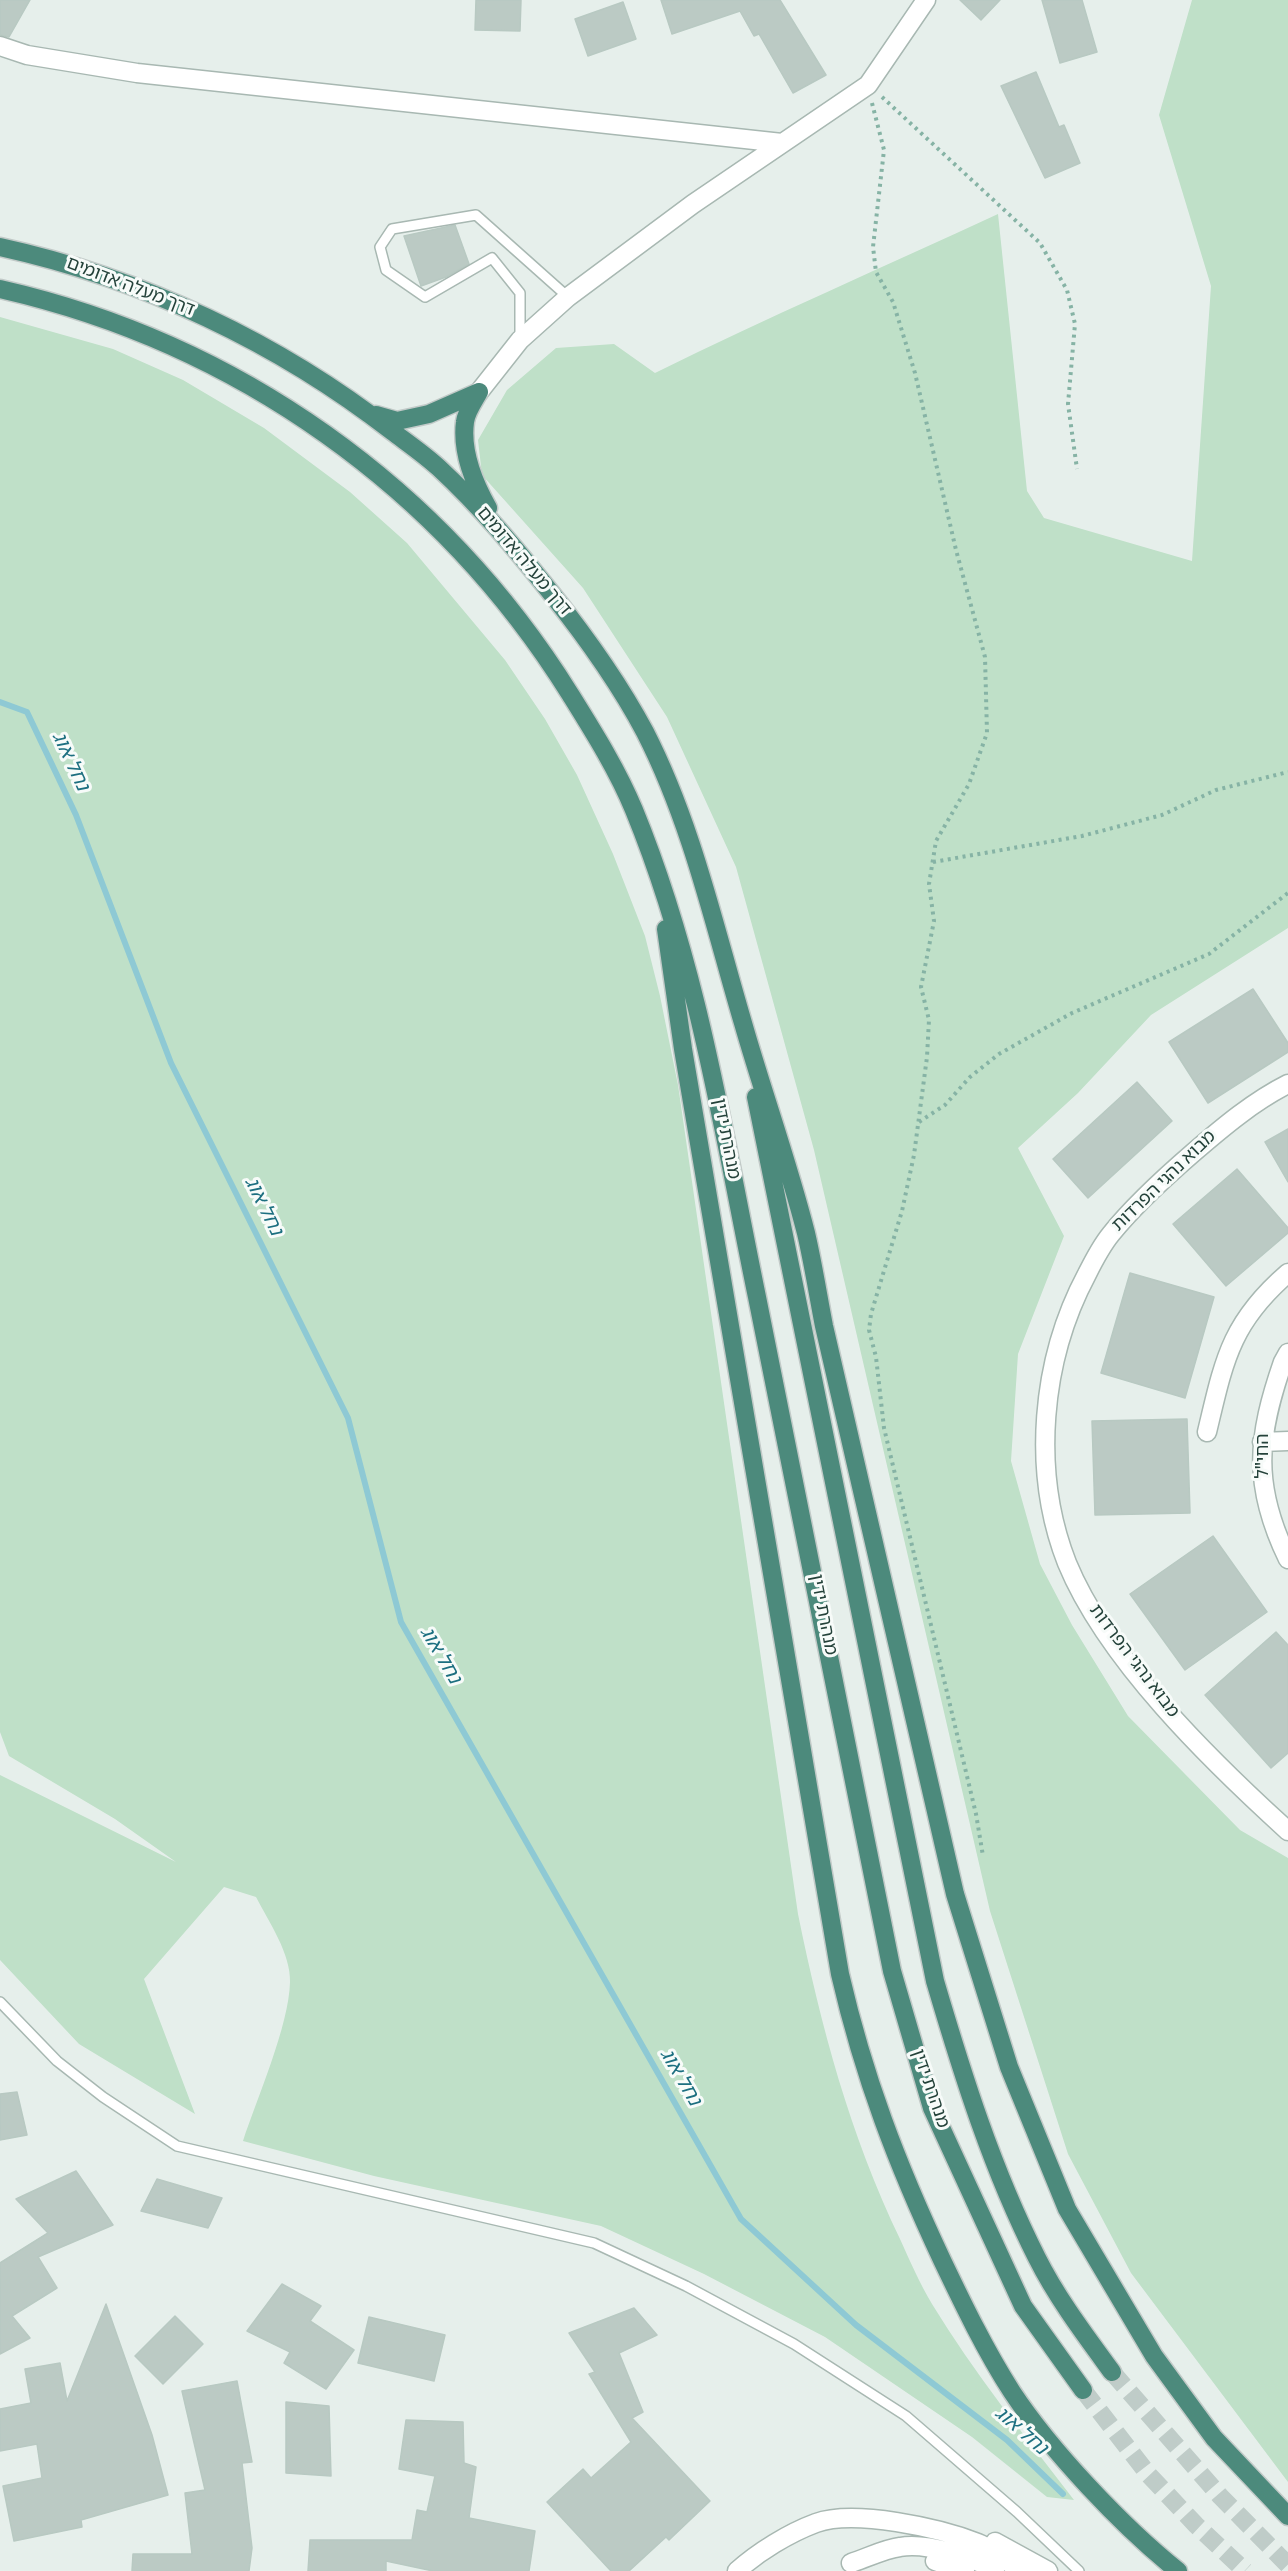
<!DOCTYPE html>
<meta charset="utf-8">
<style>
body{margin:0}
canvas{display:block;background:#e6efeb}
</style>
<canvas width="1288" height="2571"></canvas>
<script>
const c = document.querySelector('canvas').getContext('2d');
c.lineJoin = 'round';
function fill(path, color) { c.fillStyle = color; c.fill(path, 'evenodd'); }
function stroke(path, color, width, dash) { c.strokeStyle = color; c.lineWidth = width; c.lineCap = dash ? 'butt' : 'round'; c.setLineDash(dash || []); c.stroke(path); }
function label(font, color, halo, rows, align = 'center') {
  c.font = font + ' Overpass,"Noto Sans Hebrew",sans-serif'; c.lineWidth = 6; c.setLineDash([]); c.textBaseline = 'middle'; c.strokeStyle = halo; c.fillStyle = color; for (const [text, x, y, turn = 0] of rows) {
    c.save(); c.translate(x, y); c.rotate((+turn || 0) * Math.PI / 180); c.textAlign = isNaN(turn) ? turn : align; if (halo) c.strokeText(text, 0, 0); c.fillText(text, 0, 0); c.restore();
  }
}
fill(new Path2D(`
 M1192,0H1288V928L1151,1015L1078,1093L1018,1148L1064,1236L1018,1354L1011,1461L1040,1564L1072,1625L1128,1716L1240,1830L1288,1858V2482L1131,2273L1068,2154L990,1911L814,1150L736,867L667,717L583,588L482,475L478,440L507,390L556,348L614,344L655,373C768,317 884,267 998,214L1027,491L1044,518L1192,561L1211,286L1159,115Z
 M0,317L113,349L183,380L264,428L350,492L407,543L505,660L545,719L577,775L613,854L645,936L660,996L678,1085L798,1914C821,2027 850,2135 900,2239C910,2261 920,2284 932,2304C974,2373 1025,2436 1074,2500L1047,2497L972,2437L825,2337L704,2274L601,2226L374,2176L243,2141C257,2098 289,2026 290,1982C291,1954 269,1922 256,1897L224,1887L144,1979L195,2114L79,2044L0,1960V1775L176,1862L115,1819L9,1756L0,1732Z`), '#bfe0c8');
stroke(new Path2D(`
 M0,702L27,712L76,815L171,1063L348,1418L401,1622L741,2219L856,2325L1007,2440L1063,2494`), '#8ec9d4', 6);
const building = new Path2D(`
 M0,0H30L9,37L0,35Z
 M476,0H521L520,31L475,30Z
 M661,0H780L826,75L793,93L759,34L754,36L740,11L672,34Z
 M960,0H1000L981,20Z
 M1042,0H1082L1097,52L1060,63Z
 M623,2L636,39L588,56L575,19Z
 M1036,72L1059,127L1064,125L1080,163L1045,178L1001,86Z
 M455,225L469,264L446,277L421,286L404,236Z
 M1253,989L1288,1043V1052L1208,1103L1169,1042Z
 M1137,1082L1172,1121L1088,1198L1053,1159Z
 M1288,1129V1182L1265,1142Z
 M1237,1169L1288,1228V1233L1226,1286L1173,1224Z
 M1130,1273L1214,1297L1185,1398L1101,1373Z
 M1187,1419L1190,1513L1095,1515L1092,1421Z
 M1213,1536L1267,1612L1185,1670L1130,1594Z
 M1276,1632L1288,1645V1753L1271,1768L1205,1695Z
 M17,2092L27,2135L0,2140V2094Z
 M76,2171L113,2225L38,2257L57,2288L12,2316L30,2338L0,2354V2263L48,2233L16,2199Z
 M157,2179L222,2198L208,2228L141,2211Z
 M282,2284L321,2306L310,2321L354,2350L326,2389L284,2363L290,2352L247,2331Z
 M106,2304L152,2435L168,2495L81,2520L82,2527L14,2541L3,2486L42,2478L37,2444L0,2451V2409L31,2403L25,2369L60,2363L67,2401Z
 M634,2308L657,2335L619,2353L643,2412L632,2418L710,2501L669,2540L666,2537L629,2571H611L547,2502L583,2469L591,2478L631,2442L589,2374L595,2372L569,2333Z
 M175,2316L203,2344L163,2384L135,2356Z
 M369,2317L445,2335L434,2381L358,2363Z
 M237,2381L252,2462L242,2463L252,2548L249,2571H132L133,2554H192L185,2493L205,2490L182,2391Z
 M286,2402L329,2406L331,2476L286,2473Z
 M406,2420L463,2422L464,2463L476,2467L469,2518L535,2531L529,2571H433L386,2561V2571H308L310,2540H412L417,2510L427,2512L435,2476L399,2469Z`);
fill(building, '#bbcac4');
stroke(building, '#b8c9c2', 1.5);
stroke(new Path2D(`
 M1112,2372L1220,2496L1288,2565
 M1083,2390L1148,2474L1196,2525L1245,2571`), '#bfccc8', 18, [18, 9]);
const service = new Path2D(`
 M520,338V293L492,258L425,297L386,270L380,247L392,229L476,215L568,297
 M0,2002L57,2061L103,2097L177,2146L594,2243L686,2286L794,2344L906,2416L1017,2512L1079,2571`);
const minor = new Path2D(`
 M1288,1084C1254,1101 1223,1127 1194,1152C1165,1177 1135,1204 1111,1234C1102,1245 1094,1260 1087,1274C1041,1360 1031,1471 1067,1563C1107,1660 1211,1761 1288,1831
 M1288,1353L1283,1362C1257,1437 1252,1485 1288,1559
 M1207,1432C1224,1361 1230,1323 1288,1273
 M1262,1442L1288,1441
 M995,2542L1048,2571
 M935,2561L965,2571
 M851,2563C867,2558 884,2549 900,2547C925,2542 975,2557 995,2571
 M737,2571C758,2552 789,2533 816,2523C854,2509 940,2528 978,2543C993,2549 1007,2561 1020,2571`);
const tertiary = new Path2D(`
 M0,46L27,55L137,73L782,143
 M479,392L520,340L568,297L693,204L868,85L926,0`);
const trunk = new Path2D(`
 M0,247C142,278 279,343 393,432C409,444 425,455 439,468C481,507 516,549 551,593C586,637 619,683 645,732C692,824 714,925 743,1023C763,1093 788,1162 806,1233C813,1263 818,1295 824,1326L955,1894L1009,2067L1067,2209L1154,2356L1214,2438L1288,2516
 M0,289C237,343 441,487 570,694C593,731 617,769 634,810C698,966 723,1132 757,1297C804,1521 847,1746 892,1971L932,2108L1023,2306L1083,2390
 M479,392C474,401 466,412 465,422C461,452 474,483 488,508
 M376,415L397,421L429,414L479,392
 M666,929L683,1049L840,1974C864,2078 897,2164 942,2260C963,2304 985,2350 1012,2392C1051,2451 1123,2527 1178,2571
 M756,1097L935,1981C963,2076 992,2169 1037,2258C1057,2298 1085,2335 1112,2372`);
stroke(service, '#a8b8b2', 12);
stroke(minor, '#a8b8b2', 21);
stroke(tertiary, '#a8b8b2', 21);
stroke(trunk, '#c2cac8', 21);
stroke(new Path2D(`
 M882,97L1040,243L1067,290L1075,324L1068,404L1077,469
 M872,103L884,150L873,247L876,272L893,302L915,373L956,550L985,657L987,733L969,784L936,841L929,884L934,921L921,987L929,1020L927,1057L914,1155L902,1211L871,1314L869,1330L876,1357L884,1428L976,1814L983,1856
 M933,862L1082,836L1162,815L1216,790L1288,772
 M919,1122L945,1105L970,1077L999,1054L1072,1013L1209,954L1288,893`), '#86b3a5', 4, [3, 4.5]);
stroke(service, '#fff', 9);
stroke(minor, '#fff', 18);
stroke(tertiary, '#fff', 18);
stroke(trunk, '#4c8a7c', 18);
label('18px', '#24423a', '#f7fbf9', [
 ["דרך מעלה אדומים",130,288,21],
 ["דרך מעלה אדומים",523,562,50],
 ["מנהרת ידין",725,1139,79],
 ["מבוא נהגי הפרדות",1165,1182,-44],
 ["החי\"ל",1264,1456,-90],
 ["מנהרת ידין",822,1615,79],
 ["מבוא נהגי הפרדות",1133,1662,53],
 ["מנהרת ידין",929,2089,71]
]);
label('italic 20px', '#1c6f80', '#f7fbf9', [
 ["נחל אוג",69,762,65],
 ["נחל אוג",262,1207,64],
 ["נחל אוג",439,1656,60],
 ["נחל אוג",679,2078,60],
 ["נחל אוג",1020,2432,41]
]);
</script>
